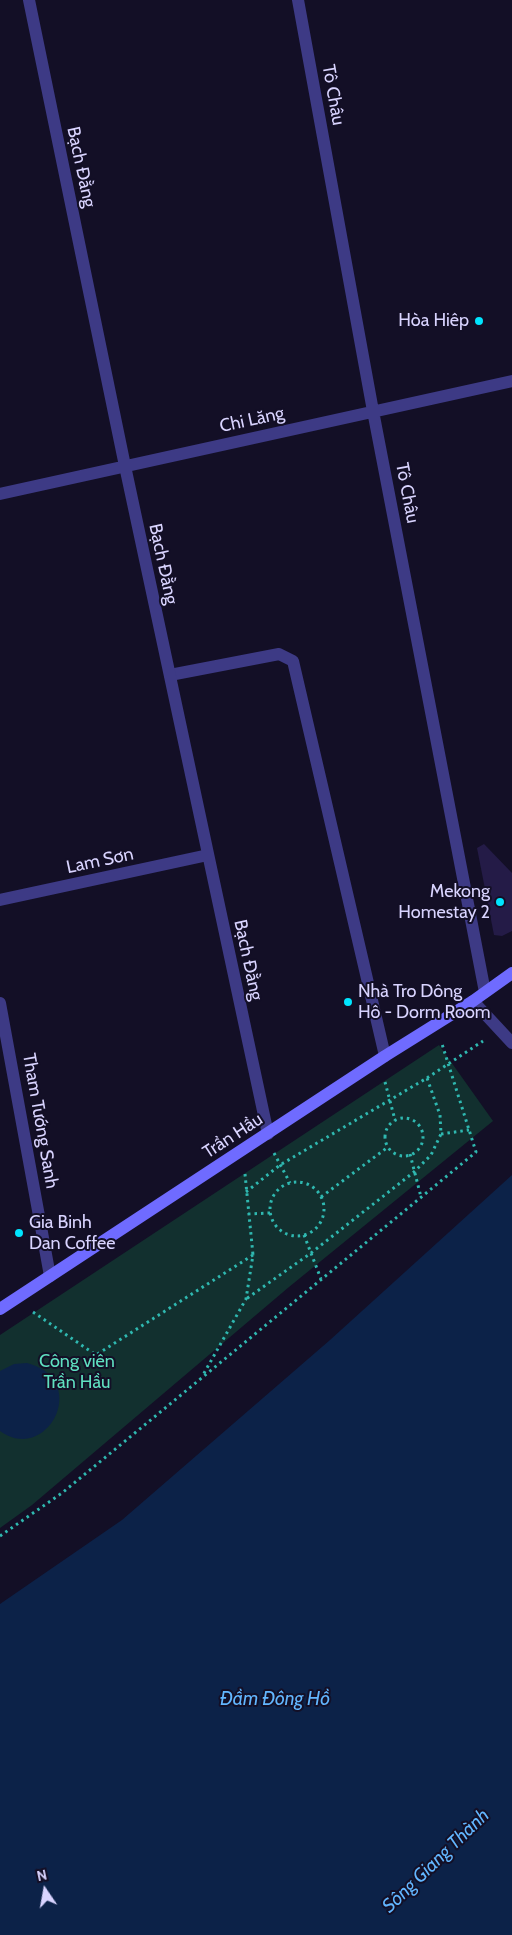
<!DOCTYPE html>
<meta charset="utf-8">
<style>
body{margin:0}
#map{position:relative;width:512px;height:1935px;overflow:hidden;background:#130f26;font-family:Cabin,sans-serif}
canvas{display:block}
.north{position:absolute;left:20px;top:1865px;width:50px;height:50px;-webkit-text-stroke:4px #130f26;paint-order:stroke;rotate:348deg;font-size:14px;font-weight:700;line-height:20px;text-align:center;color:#d9d4ff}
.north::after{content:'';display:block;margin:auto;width:18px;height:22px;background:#d9d4ff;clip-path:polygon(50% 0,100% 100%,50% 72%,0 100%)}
</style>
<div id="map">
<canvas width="512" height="1935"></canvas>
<div class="north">N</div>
</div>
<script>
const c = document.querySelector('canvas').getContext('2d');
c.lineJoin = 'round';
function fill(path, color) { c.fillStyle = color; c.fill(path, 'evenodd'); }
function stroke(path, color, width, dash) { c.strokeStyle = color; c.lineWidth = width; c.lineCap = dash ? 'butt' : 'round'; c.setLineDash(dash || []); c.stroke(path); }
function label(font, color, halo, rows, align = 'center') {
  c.font = font + ' Cabin,sans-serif'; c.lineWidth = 4; c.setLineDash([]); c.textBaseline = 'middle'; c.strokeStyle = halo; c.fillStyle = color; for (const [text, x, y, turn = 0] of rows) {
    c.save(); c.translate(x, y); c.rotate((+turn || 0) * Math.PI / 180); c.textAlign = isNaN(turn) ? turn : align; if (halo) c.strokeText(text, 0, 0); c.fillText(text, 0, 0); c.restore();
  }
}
fill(new Path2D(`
 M439,1045L493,1121L289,1287L32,1505L0,1528V1335Z`), '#12302f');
fill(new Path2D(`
 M512,1175V1935H0V1604L122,1520L330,1340Z
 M27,1363C92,1380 47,1465 0,1431V1371L14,1364Z`), '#0c2248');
fill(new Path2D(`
 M484,844L512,873V931L502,936L494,935L477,848Z`), '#241b47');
stroke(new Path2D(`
 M427,1078L483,1041
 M385,1082L395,1120
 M385 1137a19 19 0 1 1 38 0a19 19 0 1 1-38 0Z
 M441,1134L469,1130
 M274,1153L290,1183
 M410,1154L421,1197
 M245,1174L253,1255
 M270 1209a27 27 0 1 1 54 0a27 27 0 1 1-54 0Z
 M246,1192L280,1165L427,1078L440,1115L441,1134L431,1155L414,1172L311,1253L246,1299
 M321,1197L388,1147
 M248,1214L270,1213
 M304,1235L321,1279
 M33,1312L96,1355L253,1255L246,1299L203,1375
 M0,1536L62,1493L476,1152L442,1044`), '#2fb8b0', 3, [2.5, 4]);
stroke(new Path2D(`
 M170,675L279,654L293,661L385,1056`), '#3d3a85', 12);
stroke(new Path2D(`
 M29,0L125,466L268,1134
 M298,0L373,411L485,992
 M0,494L512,381
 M0,900L208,855
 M473,1001L512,1043
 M0,1003L50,1276`), '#3d3a85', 12);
stroke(new Path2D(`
 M0,1309L385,1056L473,1001L512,973`), '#6f6bff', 12);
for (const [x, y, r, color] of [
 [479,321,5,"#00e5ff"],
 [500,902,5,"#00e5ff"],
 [348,1002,5,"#00e5ff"],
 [19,1233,5,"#00e5ff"]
]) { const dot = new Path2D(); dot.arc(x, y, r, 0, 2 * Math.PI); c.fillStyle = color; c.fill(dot); stroke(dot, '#130f26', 2); }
label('18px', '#d9d4ff', '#130f26', [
 ["Tô Châu",333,95,80],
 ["Bạch Đằng",81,167,78],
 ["Chi Lăng",252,420,-12],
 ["Tô Châu",407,493,79],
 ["Bạch Đằng",163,564,78],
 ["Lam Sơn",100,861,-12],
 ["Bạch Đằng",248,960,78],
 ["Tham Tướng Sanh",40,1121,80],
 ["Trần Hầu",233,1136,-33]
]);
label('18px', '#d9d4ff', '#130f26', [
 ["Hòa Hiêp",469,321],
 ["Mekong",490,892],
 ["Homestay 2",490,913],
 ["Nhà Tro Dông",358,992,"left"],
 ["Hô - Dorm Room",358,1013,"left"],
 ["Gia Binh",29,1223,"left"],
 ["Dan Coffee",29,1244,"left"]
], 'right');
label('18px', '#5fe0c0', '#130f26', [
 ["Công viên",77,1362],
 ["Trần Hầu",77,1383]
]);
label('italic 19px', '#62b6ff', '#130f26', [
 ["Đầm Đông Hồ",275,1699],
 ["Sông Giang Thành",436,1861,-44]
]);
</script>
